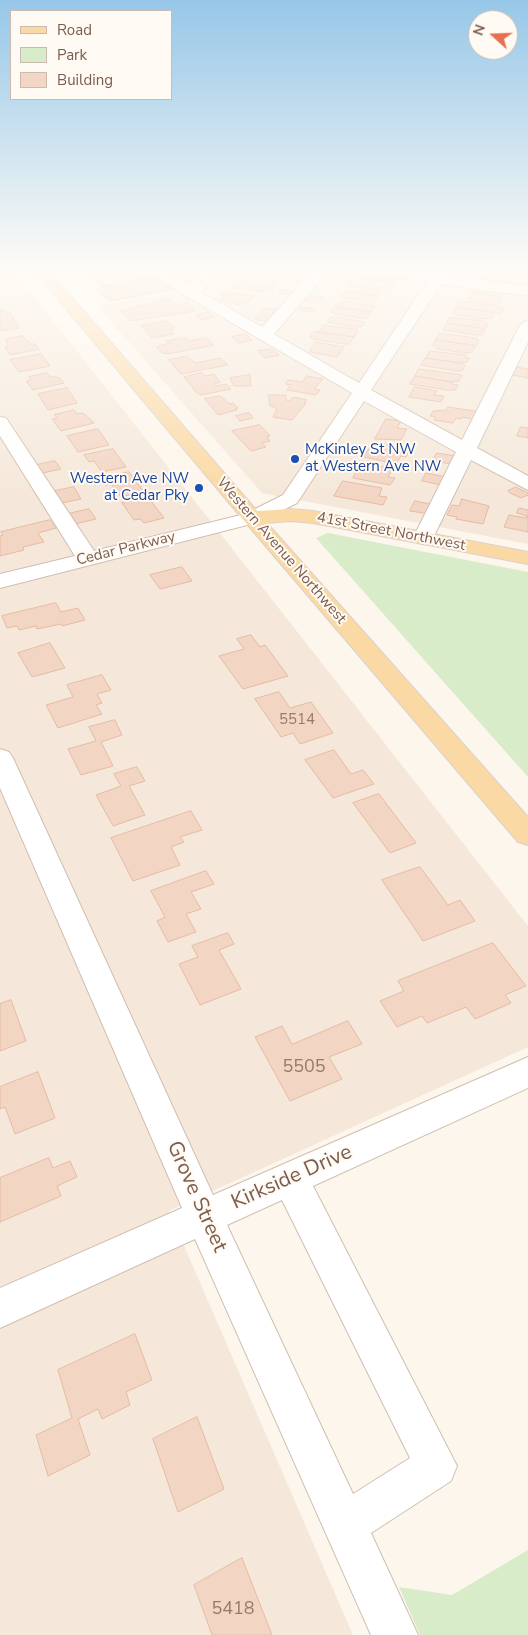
<!DOCTYPE html>
<style>
body{margin:0}
#map{position:relative;width:528px;height:1635px;overflow:hidden;background:#fdf6ec;font-family:"Nunito Sans",sans-serif}
canvas{display:block}
.legend{position:absolute;left:10px;top:10px;width:162px;height:90px;box-sizing:border-box;background:#fffaf3;border:1px solid #cabbb1;margin:0;padding:6px 9px;list-style:none;font-size:15px;color:#7a5c4d}
.legend li{display:flex;align-items:center;gap:10px;height:25px}
.legend b{width:25px;border:1px solid #cabbb1}
.north{position:absolute;left:468px;top:10px;width:50px;height:50px;box-sizing:border-box;background:#fffaf3;border:1px solid #cabbb1;border-radius:50%;rotate:290deg;font-size:14px;font-weight:700;line-height:20px;text-align:center;color:#7a5c4d}
.north::after{content:'';display:block;margin:auto;width:18px;height:22px;background:#e76f51;clip-path:polygon(50% 0,100% 100%,50% 72%,0 100%)}
</style>
<div id="map">
<canvas width="528" height="1635"></canvas>
<ul class="legend">
<li><b style="height:6px;background:#fbd9a5"></b>Road</li>
<li><b style="height:14px;background:#d8ecc9"></b>Park</li>
<li><b style="height:14px;background:#f3d5c3"></b>Building</li>
</ul>
<div class="north">N</div>
</div>
<script>
const c = document.querySelector('canvas').getContext('2d');
c.lineJoin = 'round';
function fill(path, color) { c.fillStyle = color; c.fill(path, 'evenodd'); }
function stroke(path, color, width, dash) { c.strokeStyle = color; c.lineWidth = width; c.lineCap = dash ? 'butt' : 'round'; c.setLineDash(dash || []); c.stroke(path); }
function label(font, color, halo, rows, align = 'center') {
  c.font = font + ' "Nunito Sans",sans-serif'; c.lineWidth = 4; c.setLineDash([]); c.textBaseline = 'middle'; c.strokeStyle = halo; c.fillStyle = color; for (const [text, x, y, turn = 0] of rows) {
    c.save(); c.translate(x, y); c.rotate((+turn || 0) * Math.PI / 180); c.textAlign = isNaN(turn) ? turn : align; if (halo) c.strokeText(text, 0, 0); c.fillText(text, 0, 0); c.restore();
  }
}
fill(new Path2D(`
 M154,265H528V544L262,493L97,306L194,287Z
 M12,268L528,926V1047L169,1211L353,1635H0V277Z`), '#f5e8da');
fill(new Path2D(`
 M328,533L528,572V777L316,538Z
 M528,1550V1635H420L399,1587L452,1595Z`), '#d8ecc9');
const building = new Path2D(`
 M87,265H132L145,275L153,277L134,281L123,273L99,277L107,286L100,287L86,271L91,270Z
 M170,265H200L195,269Z
 M253,265L284,269L278,275L247,271Z
 M479,265L494,267L495,265H508L505,271L510,272L508,275L476,271Z
 M356,271L398,277L394,283L352,277Z
 M476,271L508,275L501,280L473,276Z
 M297,274L312,276L307,282L292,280Z
 M153,277L175,289L112,301L106,299L97,290L101,289L99,287Z
 M244,277L274,281L278,283L274,287L240,283Z
 M352,277L394,283L390,288H384L347,282Z
 M240,283L269,287L273,289L263,292L233,288Z
 M354,286L382,290L378,296L346,291L349,287Z
 M474,288L505,292L503,296H496L471,292Z
 M283,289L298,291L294,296L279,293Z
 M223,292L255,296L248,303H241L239,305L220,300L225,295L221,294Z
 M351,292L378,296L373,303L341,297L344,293Z
 M471,293L496,296L501,298L499,302L494,303L472,300L468,298Z
 M310,296L323,298L318,303L305,301Z
 M169,299L176,305L189,303L196,311L130,321L121,311Z
 M344,301L375,306L371,312L335,306L339,302Z
 M460,301L494,305L504,308L501,314L456,307Z
 M302,307L316,309L313,312L299,310Z
 M456,307L490,312L493,314L491,318L486,319L457,315L453,313Z
 M266,308L280,310L267,321L257,320L258,318H255Z
 M334,308H339L371,312L366,319L362,318L334,314L335,313L331,312Z
 M5,310L7,313L10,312L19,328L2,331L0,328V311Z
 M208,312L214,317L201,320L196,315Z
 M331,317H338L365,322L361,327H355L327,322Z
 M450,317L485,321L484,323H488L486,328H480L447,323Z
 M168,321L174,327V329L170,330L174,334L152,338L141,326Z
 M447,323L480,328L485,330L482,335H476L443,330Z
 M324,325L354,329L358,330L354,337L319,332Z
 M314,332H319L354,337L349,344H344L313,339L310,337Z
 M440,333L475,338L479,340L477,345H471L436,340Z
 M246,334L252,340L238,343L232,337Z
 M22,336L31,344H35L39,349L10,355L5,347L8,346L6,339Z
 M186,338L189,341L206,338L214,345L169,354L162,353L156,347L169,343L167,341Z
 M436,340L471,345L475,347L472,352L467,353L437,349L433,346Z
 M315,342L344,347L337,357L310,352Z
 M272,349L279,355L265,358L258,351Z
 M430,351L466,355L465,357L469,358L467,362L461,363L426,358Z
 M41,354L50,366L19,372L10,360Z
 M187,356L195,363L221,358L228,365L181,374L169,360Z
 M426,358L461,363L465,365L463,370L457,371L426,366L421,365Z
 M516,367L528,369V378L512,375Z
 M419,369L456,374L462,375L459,381L452,382L415,376Z
 M47,373L49,376L60,378L64,383L33,390L26,381L31,380L29,377Z
 M202,373L205,376L214,374L220,382L214,384L216,386L226,384L231,389L201,395L197,393L184,377Z
 M250,375L251,386H234L230,378Z
 M307,376L323,379L314,389L320,390L316,395L287,390L291,385L285,384L288,380L302,382Z
 M415,376L452,382L451,384L458,385L455,390H447L410,384Z
 M415,387L437,391L434,395L444,396L441,402L409,397Z
 M67,388L77,403L48,410L38,394Z
 M269,395H286V400L290,401L293,397L307,400L304,403H306L292,420L273,417L277,409L270,405Z
 M220,396L230,404L233,403L238,408L235,409L237,410L218,415L205,399Z
 M448,407L481,412L477,420L462,417L461,419L456,418L453,423L434,420L436,417L430,416L433,411L446,410Z
 M74,410L77,414L82,413L87,416L94,423L61,431L52,419L57,418L55,415Z
 M249,413L253,418L240,421L236,416Z
 M386,419L401,421L397,428L407,429L401,440L375,439Z
 M260,425L270,436L267,437L270,441L262,443L266,447L251,451L232,431Z
 M521,427L528,428V438L517,436Z
 M98,429L109,445L78,452L67,436Z
 M373,443H380L410,450L406,457L401,456L396,464L364,457Z
 M113,449L126,467L102,472L94,461L89,462L84,455Z
 M437,453L456,456L452,464L433,461Z
 M55,461L61,469L43,473L37,465Z
 M362,463L393,468L388,477L395,478L390,485L353,478Z
 M129,472L144,492L121,497L111,484L105,485L100,479Z
 M426,473L446,477L442,485L422,481Z
 M343,481L382,488L379,496L387,497L383,505L334,496Z
 M74,487L81,499L62,503L55,491Z
 M516,487L528,493V495L521,498L510,493L508,491Z
 M148,497L164,518L144,523L140,519L134,520L122,503Z
 M462,499L489,506L483,524L456,519L457,517L447,515L452,505L459,506Z
 M415,501L435,505L430,514L410,511Z
 M519,508L528,510V532L504,527L509,515L526,518L527,516L517,513Z
 M89,509L96,519L75,524L68,514Z
 M50,520L56,528L38,533L44,542L23,547L24,550L0,556V536L3,535L1,532Z
 M182,567L192,581L160,589L150,575Z
 M56,603L61,612L78,608L85,620L62,626L61,624L37,629L36,626L19,630L17,626L7,628L2,616Z
 M251,635L260,647L265,645L288,676L243,689L219,656L244,649L237,639Z
 M50,643L65,668L32,677L18,653Z
 M102,675L111,690L97,694L102,703L96,705L102,714L58,728L46,705L73,697L67,685Z
 M279,692L290,708L311,702L333,733L300,744L293,733L281,737L255,699Z
 M115,720L122,735L101,742L113,766L81,775L68,749L96,741L89,727Z
 M334,750L351,774L363,770L374,784L333,798L305,760Z
 M137,767L145,781L129,786L145,815L113,826L96,795L121,786L114,774Z
 M379,794L416,843L390,853L353,803Z
 M191,811L202,830L180,837L184,842L171,847L180,865L133,881L111,838Z
 M420,867L448,905L460,900L475,921L423,941L382,880Z
 M206,871L214,884L191,892L201,909L186,914L196,932L168,942L157,921L165,917L151,891Z
 M228,933L234,944L219,950L241,989L200,1005L179,964L198,957L192,946Z
 M493,943L526,986L505,995L511,1003L475,1019L466,1007L427,1023L422,1016L397,1027L380,1001L404,991L398,981Z
 M11,1000L26,1041L0,1051V1004Z
 M348,1021L362,1044L329,1057L342,1079L290,1101L255,1037L282,1026L292,1044Z
 M38,1072L55,1118L15,1134L5,1107L0,1109V1087Z
 M49,1158L53,1168L70,1161L77,1177L57,1186L61,1196L0,1222V1178Z
 M135,1334L152,1380L126,1392L130,1405L102,1419L98,1409L78,1419L90,1455L48,1476L36,1435L72,1418L58,1370Z
 M197,1417L224,1489L178,1512L153,1439Z
 M242,1558L272,1635H212L194,1585Z`);
fill(building, '#f3d5c3');
stroke(building, '#e6bba3', 1);
const minor = new Path2D(`
 M0,265H9L5,270L0,271Z
 M138,265H155L190,285L212,265H227L201,292L262,327L318,265H367L433,274L439,265H453L446,275L528,286V296L441,284L371,390L462,440L520,325L528,320V342L477,448L528,476V490L471,460L433,538L430,542L423,544L416,542L413,538L456,452L364,401L297,503L259,522L0,588V574L75,556L0,436V417L6,418L94,551L245,514L283,495L352,393L186,296ZM331,268L427,282L359,383L274,334Z
 M0,749L9,752L13,758L213,1195L528,1057V1088L313,1186L457,1466L451,1481L371,1533L418,1635H371L195,1239L0,1328V1288L182,1208L0,788ZM282,1200L410,1458L353,1494L227,1225Z`);
const major = new Path2D(`
 M29,265H44L257,511L290,509L313,511L528,552V564L313,523L290,521L267,523L528,817V845L518,842L257,536Z`);
stroke(minor, '#d1beb0', 2);
stroke(major, '#dad1cd', 2);
fill(minor, '#fff');
fill(major, '#fbd9a5');
const sky = c.createLinearGradient(0, 0, 0, 494);
sky.addColorStop(0, '#97c7e8');
sky.addColorStop(0.54, '#fefbf6');
sky.addColorStop(1, '#fefbf600');
c.fillStyle = sky;
c.fillRect(0, 0, 528, 494);
for (const [x, y, r, color] of [
 [295,459,5,"#1a4fb4"],
 [199,488,5,"#1a4fb4"]
]) { const dot = new Path2D(); dot.arc(x, y, r, 0, 2 * Math.PI); c.fillStyle = color; c.fill(dot); stroke(dot, '#fffaf3', 2); }
label('15px', '#164399', '#fffaf3', [
 ["McKinley St NW",305,450],
 ["at Western Ave NW",305,467],
 ["Western Ave NW",189,479,"right"],
 ["at Cedar Pky",189,496,"right"]
], 'left');
label('15px', '#7a5c4d', '#fffaf3', [
 ["41st Street Northwest",391,532,11],
 ["Cedar Parkway",126,549,-14],
 ["Western Avenue Northwest",281,551,49]
]);
label('15px', '#987a6a', null, [
 ["5514",297,720]
]);
label('18px', '#987a6a', null, [
 ["5505",304,1068],
 ["5418",233,1610]
]);
label('21px', '#7a5c4d', '#fffaf3', [
 ["Kirkside Drive",292,1178,-24],
 ["Grove Street",196,1197,66]
]);
</script>
